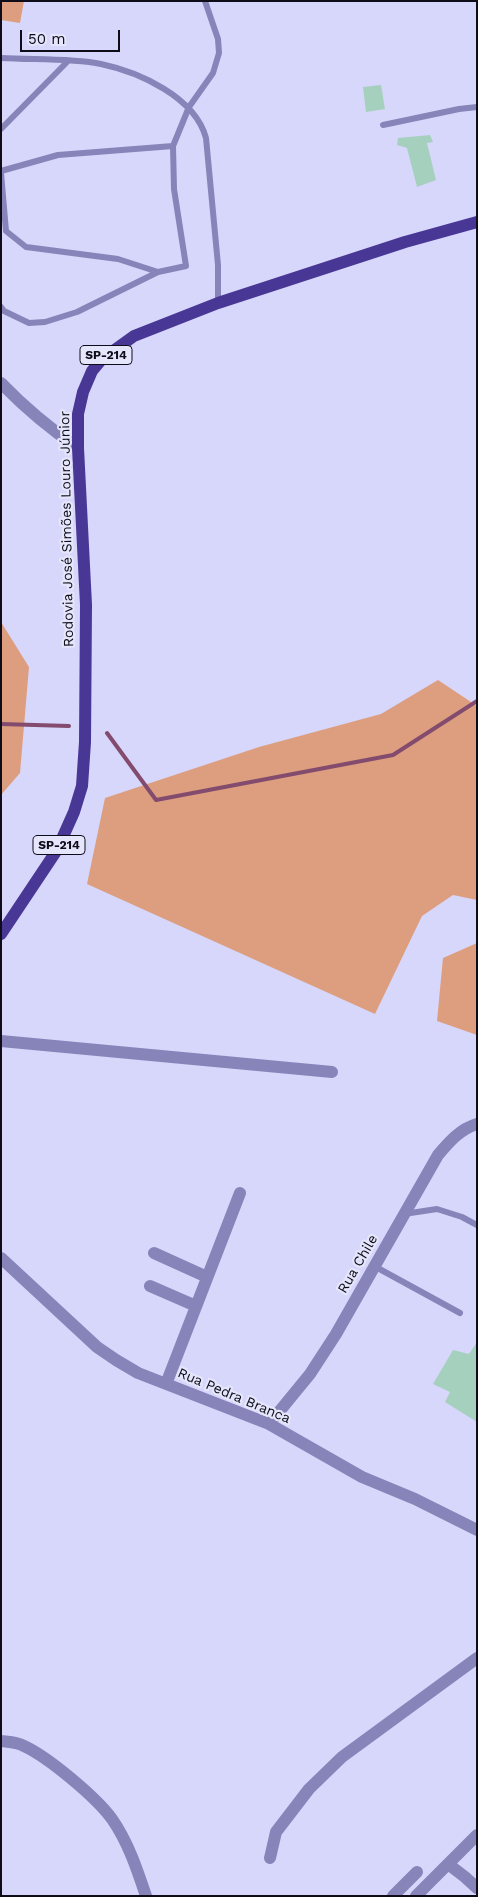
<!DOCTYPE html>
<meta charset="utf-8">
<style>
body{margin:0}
#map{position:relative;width:478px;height:1897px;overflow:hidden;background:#d7d6fb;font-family:"Work Sans",sans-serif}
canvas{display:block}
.frame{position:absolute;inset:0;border:2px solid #0d0c18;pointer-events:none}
.scale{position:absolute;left:20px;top:30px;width:100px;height:22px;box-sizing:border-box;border:2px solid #0d0c18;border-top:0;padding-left:6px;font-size:15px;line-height:18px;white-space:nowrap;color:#0d0c18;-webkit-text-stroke:4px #e5e5fb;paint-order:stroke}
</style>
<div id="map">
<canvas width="478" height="1897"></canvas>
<div class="frame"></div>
<div class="scale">50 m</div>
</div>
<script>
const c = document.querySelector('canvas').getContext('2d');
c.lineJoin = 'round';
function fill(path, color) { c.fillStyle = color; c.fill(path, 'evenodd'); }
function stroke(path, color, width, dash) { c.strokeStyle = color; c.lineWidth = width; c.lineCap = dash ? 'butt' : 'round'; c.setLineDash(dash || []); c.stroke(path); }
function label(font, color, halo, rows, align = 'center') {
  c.font = font + ' "Work Sans",sans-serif'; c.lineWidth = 4.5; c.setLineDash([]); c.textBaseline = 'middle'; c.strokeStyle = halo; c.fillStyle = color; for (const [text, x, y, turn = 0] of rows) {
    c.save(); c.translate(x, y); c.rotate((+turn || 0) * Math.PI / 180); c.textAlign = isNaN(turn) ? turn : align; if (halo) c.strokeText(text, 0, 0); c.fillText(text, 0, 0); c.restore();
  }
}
fill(new Path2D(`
 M1,1H24L20,23L1,20Z
 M1,622L29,667L20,773L1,795Z
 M438,680L477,706V900L453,895L422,916L375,1014L87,884L105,798L259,747L381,714Z
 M477,943V1035L437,1021L443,958Z`), '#dd9e7f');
stroke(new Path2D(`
 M1,724L69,726
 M107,733L156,800L393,755L477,701`), '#834b6d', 4);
fill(new Path2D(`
 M381,85L385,109L366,112L363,87Z
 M430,135L433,142L427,143L436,180L417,187L407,148L397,145L398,138Z
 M477,1342V1422L445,1402L450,1392L433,1384L453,1350L469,1354Z`), '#a6d0be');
stroke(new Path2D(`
 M1,58C33,60 70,58 101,64C139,72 195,97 206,138L218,265V303
 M383,125L459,109L477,107
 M1,129L68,61
 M1,171L58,155L173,146
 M1,173L6,231L26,247L118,259L158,272
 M1,307L4,311L29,323L45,322L77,312L158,272L186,266L174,189L173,146L189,107L213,73L219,53L218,39L205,1
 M404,1214L437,1209L462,1217L477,1225
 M374,1266L460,1313`), '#8784b9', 6);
stroke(new Path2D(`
 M1,383C25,408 49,428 78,448
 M1,1041L332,1072
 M154,1253L207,1277
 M1,1258L97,1347L116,1360L138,1373L269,1424L362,1477L415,1499L477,1530
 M150,1286L196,1306
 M166,1384L240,1193
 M269,1424L310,1374L336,1334L438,1155C449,1142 460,1129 477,1124
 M1,1741C9,1742 17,1742 24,1746C48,1757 96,1797 112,1819C128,1842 137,1869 146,1896
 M270,1858L276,1832L309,1789L342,1757L477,1658
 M448,1864L465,1877L477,1888
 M393,1896L417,1872
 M416,1896L477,1835`), '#8784b9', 12);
stroke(new Path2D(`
 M1,934L57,850L74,812L82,786L85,742L86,605L78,448V414L83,392L92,371L102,359L134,336L218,303L405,242L477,222`), '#493796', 12);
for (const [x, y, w] of [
 [106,355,52],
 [59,845,52]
]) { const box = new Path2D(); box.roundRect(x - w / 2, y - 9.5, w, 19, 4); c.fillStyle = '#e5e5fb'; c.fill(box); stroke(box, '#0d0c18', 1); }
label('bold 12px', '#0d0c18', null, [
 ["SP-214",106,355],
 ["SP-214",59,845]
]);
label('14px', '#0d0c18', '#e5e5fb', [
 ["Rodovia José Simões Louro Júnior",67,529,-91],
 ["Rua Chile",358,1264,-60],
 ["Rua Pedra Branca",234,1396,23]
]);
</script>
